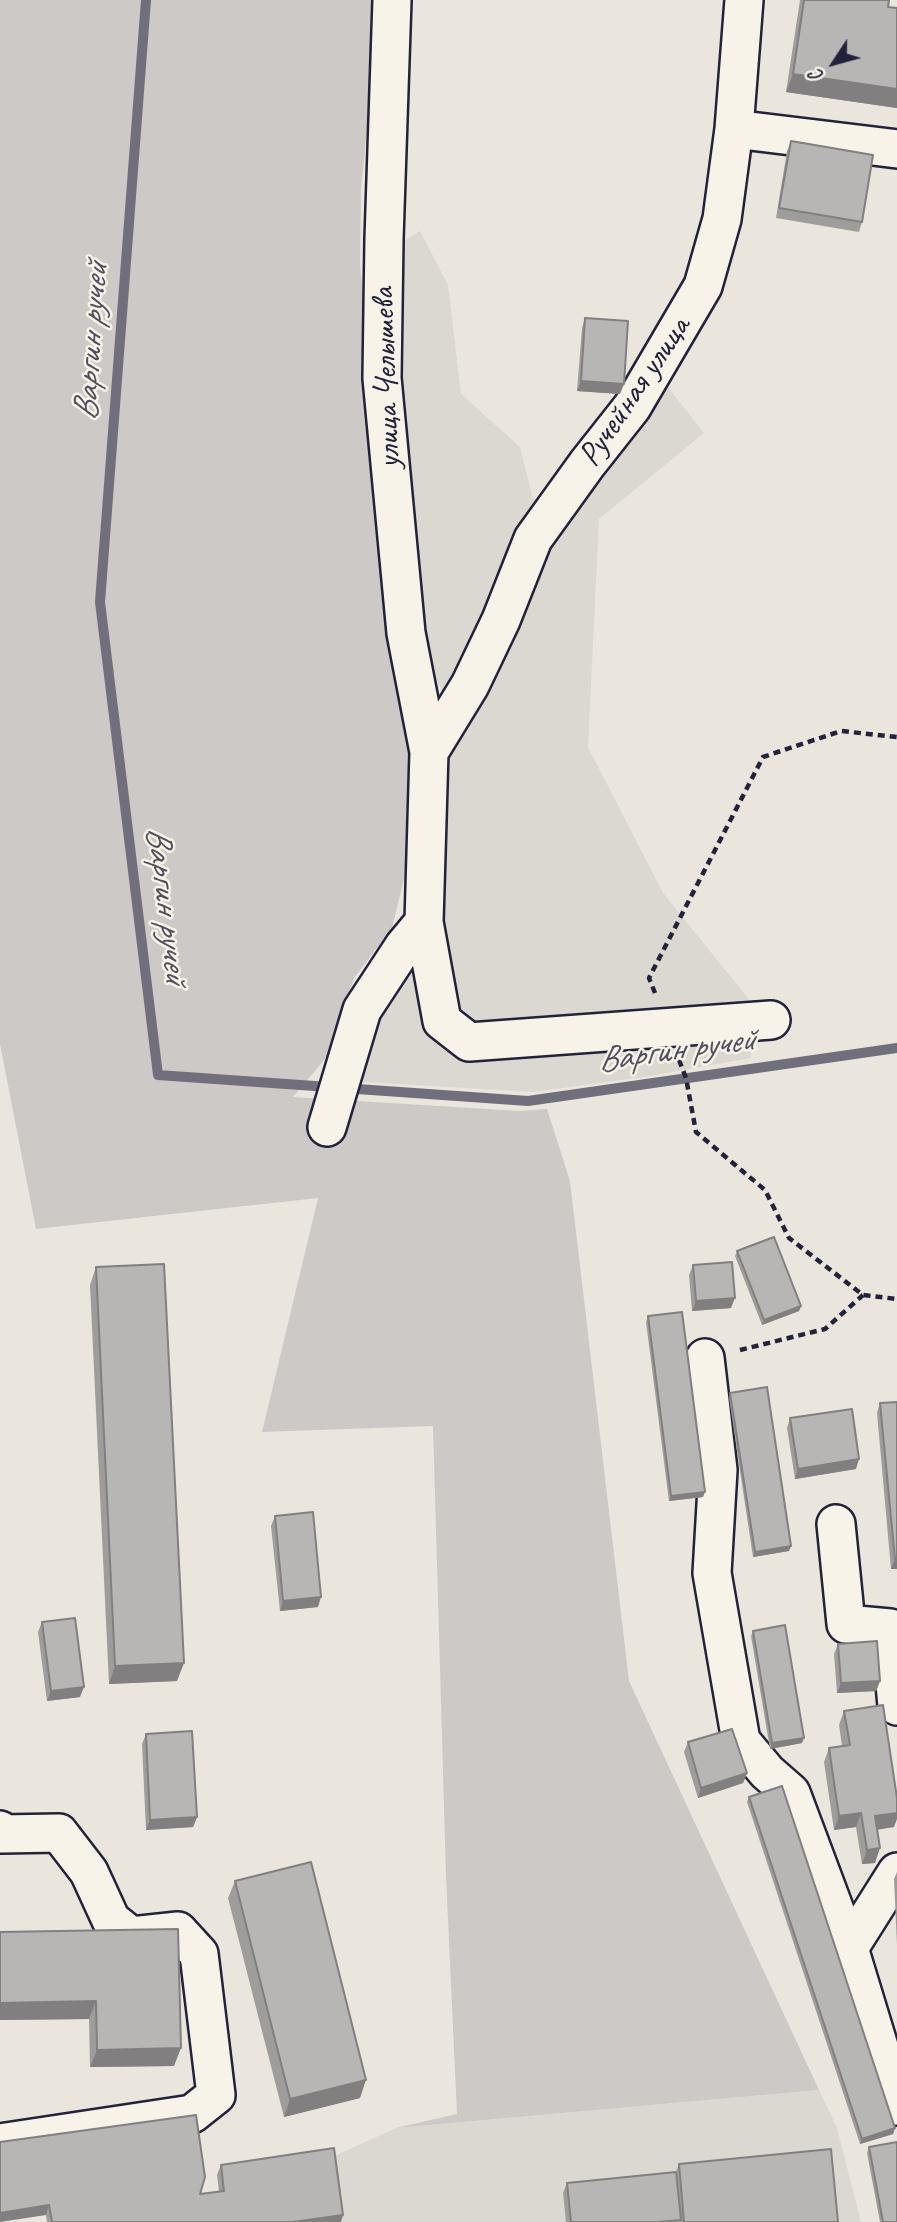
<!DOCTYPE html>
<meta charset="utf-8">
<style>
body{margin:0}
#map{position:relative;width:897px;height:2222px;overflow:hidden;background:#eae6de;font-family:Caveat,sans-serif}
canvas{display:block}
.north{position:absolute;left:799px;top:28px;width:70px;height:70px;-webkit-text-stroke:5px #f7f3e8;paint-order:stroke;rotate:234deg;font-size:19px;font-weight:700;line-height:28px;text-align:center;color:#22223b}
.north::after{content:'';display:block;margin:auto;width:24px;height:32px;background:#22223b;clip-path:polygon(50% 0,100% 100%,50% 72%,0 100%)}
</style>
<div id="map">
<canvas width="897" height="2222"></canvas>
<div class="north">С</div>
</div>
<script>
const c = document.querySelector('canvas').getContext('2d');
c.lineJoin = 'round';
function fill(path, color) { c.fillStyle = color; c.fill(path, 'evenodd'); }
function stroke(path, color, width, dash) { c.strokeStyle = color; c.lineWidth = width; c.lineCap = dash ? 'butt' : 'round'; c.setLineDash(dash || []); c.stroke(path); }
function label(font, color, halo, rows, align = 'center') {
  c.font = font + ' Caveat,sans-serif'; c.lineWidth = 5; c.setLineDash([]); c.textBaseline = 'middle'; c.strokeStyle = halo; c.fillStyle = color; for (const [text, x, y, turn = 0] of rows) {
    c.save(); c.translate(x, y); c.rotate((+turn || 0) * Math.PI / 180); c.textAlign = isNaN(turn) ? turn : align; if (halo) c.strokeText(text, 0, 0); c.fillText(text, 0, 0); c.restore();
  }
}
fill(new Path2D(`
 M420,231L448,285L461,394L520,447L534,503L557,476L663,381L704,433L599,519L588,747L663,893L748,998L751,1058L644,1077L533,1092L348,1081L405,951L446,739L442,691L414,635L388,251Z
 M819,2090L837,2128L861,2222H339L330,2158L396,2128Z`), '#dbd8d2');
fill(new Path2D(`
 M0,0H380L361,189L360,266L372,368L421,729L413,842L392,928L354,978L329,1054L293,1097L520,1111L547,1109L570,1181L629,1681L819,2090L396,2128L457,2114L446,1876L433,1426L262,1432L318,1198L36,1229L0,1044Z`), '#cdc9c6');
stroke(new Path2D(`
 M146,0L100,602L158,1075L528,1101L897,1048`), '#716f7b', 10);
const minor = new Path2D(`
 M392,0L384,239L382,378L406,633L429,752L424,922L442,1021L469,1042L771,1020
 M734,129L897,149
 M429,752L470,685L501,620L533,539L587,464L632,407L703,286L722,219L734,129L744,0
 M327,1127L362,1010L404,946L424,922
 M705,1358L718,1470L712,1573L741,1741L767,1772L791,1793L849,1948L897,2106
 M836,1524L846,1624L890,1628L897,1706
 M0,1830L1,1834L59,1833L89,1872L111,1920L131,1936L178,1931L199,1954L216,2095L192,2114L0,2143
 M849,1948L897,1872`);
stroke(minor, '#22223b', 42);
stroke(new Path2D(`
 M655,993L649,978L763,757L841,731L897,737
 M679,1060L686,1078L696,1132L765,1190L789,1238L863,1295L897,1299
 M740,1350L825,1329L863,1295`), '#22223b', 4.5, [7, 5]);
stroke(minor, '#f7f3e8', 37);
fill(new Path2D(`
 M800,0H889L888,7L897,8V108L786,92Z
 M791,141L862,222L859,232L776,218L787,151Z
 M585,318L620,394L577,391L582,328Z
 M737,1251L801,1306L799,1311L762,1325L735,1256Z
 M693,1265L731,1308L692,1311L689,1275Z
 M96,1267L177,1681L109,1684L90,1285Z
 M648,1316L703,1497L669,1501L646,1322Z
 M730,1393L791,1546L789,1551L753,1557L729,1398Z
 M897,1402V1569H891L877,1413L880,1403Z
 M790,1418L856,1469L795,1479L787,1428Z
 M275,1516L318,1607L280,1611L271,1526Z
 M42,1622L80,1697L47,1701L38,1632Z
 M753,1631L802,1743L770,1749L751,1636Z
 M838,1644L880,1681L876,1691L837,1693L834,1654Z
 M844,1711L894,1827L877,1829L875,1863L862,1864L856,1827L834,1830L824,1762L829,1748L842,1746L839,1725Z
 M146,1734L197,1817L193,1827L146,1830L142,1744Z
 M688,1742L747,1773L743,1783L698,1798L684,1752Z
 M749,1797L895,2128L893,2134L860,2144L747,1802Z
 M897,1872V1945L894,1879Z
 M235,1881L360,2098L284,2117L228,1898Z
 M178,1929L174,2066L90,2067L89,2019L0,2020Z
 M0,2142L200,2194L219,2191L217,2175L221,2165L341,2222H47L46,2215Z
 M869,2147L897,2222H880L867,2153Z
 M679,2164L838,2222H566L563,2193L567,2183L676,2172Z`), '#9e9d9c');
fill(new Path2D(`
 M793,74L897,89V108L786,92Z
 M581,381L624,384L620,394L577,391Z
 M735,1298L731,1308L692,1311L696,1301Z
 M801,1306L799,1311L762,1325L764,1320Z
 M859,1459L856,1469L795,1479L798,1469Z
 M705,1492L703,1497L669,1501L671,1496Z
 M791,1546L789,1551L753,1557L755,1552Z
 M895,1559H897V1569H891Z
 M321,1597L318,1607L280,1611L283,1601Z
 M184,1663L177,1681L109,1684L115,1666Z
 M880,1681L876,1691L837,1693L841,1683Z
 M84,1687L80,1697L47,1701L51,1691Z
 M804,1738L802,1743L770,1749L772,1743Z
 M747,1773L743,1783L698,1798L701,1788Z
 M861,1813L856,1827L834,1830L839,1816Z
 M897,1813V1819L894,1827L870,1831L875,1816Z
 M197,1817L193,1827L146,1830L150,1820Z
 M880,1848L875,1863L862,1864L867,1850Z
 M96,2001L89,2019L0,2020V2003Z
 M181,2048L174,2066L90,2067L97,2050Z
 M366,2080L360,2098L284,2117L290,2099Z
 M895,2128L893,2134L860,2144L862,2139Z
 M49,2205L46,2215L0,2222V2213Z
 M343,2215L341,2222H293Z`), '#817f7f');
const building = new Path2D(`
 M804,0H889L888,7L897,8V89L793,74Z
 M791,141L873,155L862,222L779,208Z
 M585,318L628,321L624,384L581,381Z
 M774,1237L801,1306L764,1320L737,1251Z
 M732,1262L735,1298L696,1301L693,1265Z
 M164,1264L184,1663L115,1666L96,1267Z
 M682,1312L705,1492L671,1496L648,1316Z
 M767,1387L791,1546L755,1552L730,1393Z
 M897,1402V1559H895L880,1403Z
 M852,1409L859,1459L798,1469L790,1418Z
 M313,1512L321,1597L283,1601L275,1516Z
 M75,1618L84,1687L51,1691L42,1622Z
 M785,1625L804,1738L772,1743L753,1631Z
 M877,1641L880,1681L841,1683L838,1644Z
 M883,1705L897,1798V1813L875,1816L880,1848L867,1850L861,1813L839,1816L829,1748L850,1745L844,1711Z
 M732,1729L747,1773L701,1788L688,1742Z
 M192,1731L197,1817L150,1820L146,1734Z
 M782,1786L895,2128L862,2139L749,1797Z
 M311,1862L366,2080L290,2099L235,1881Z
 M178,1929L181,2048L97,2050L96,2001L0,2003V1932Z
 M196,2115L205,2177L200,2194L224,2191L221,2165L334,2148L343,2215L293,2222H52L49,2205L0,2213V2142Z
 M897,2142V2222H883L869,2147Z
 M831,2149L838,2222H684L679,2164Z
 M676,2172L681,2220L658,2222H571L567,2183Z`);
fill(building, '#b8b6b5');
stroke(building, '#817f7f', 2);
label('33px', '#22223b', '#f7f3e8', [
 ["улица Челышева",387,378,-92],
 ["Ручейная улица",635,392,-56]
]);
label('italic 35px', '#504f60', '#f7f3e8', [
 ["Варгин ручей",92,342,-86],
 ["Варгин ручей",166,905,83],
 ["Варгин ручей",676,1051,-8]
]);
</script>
